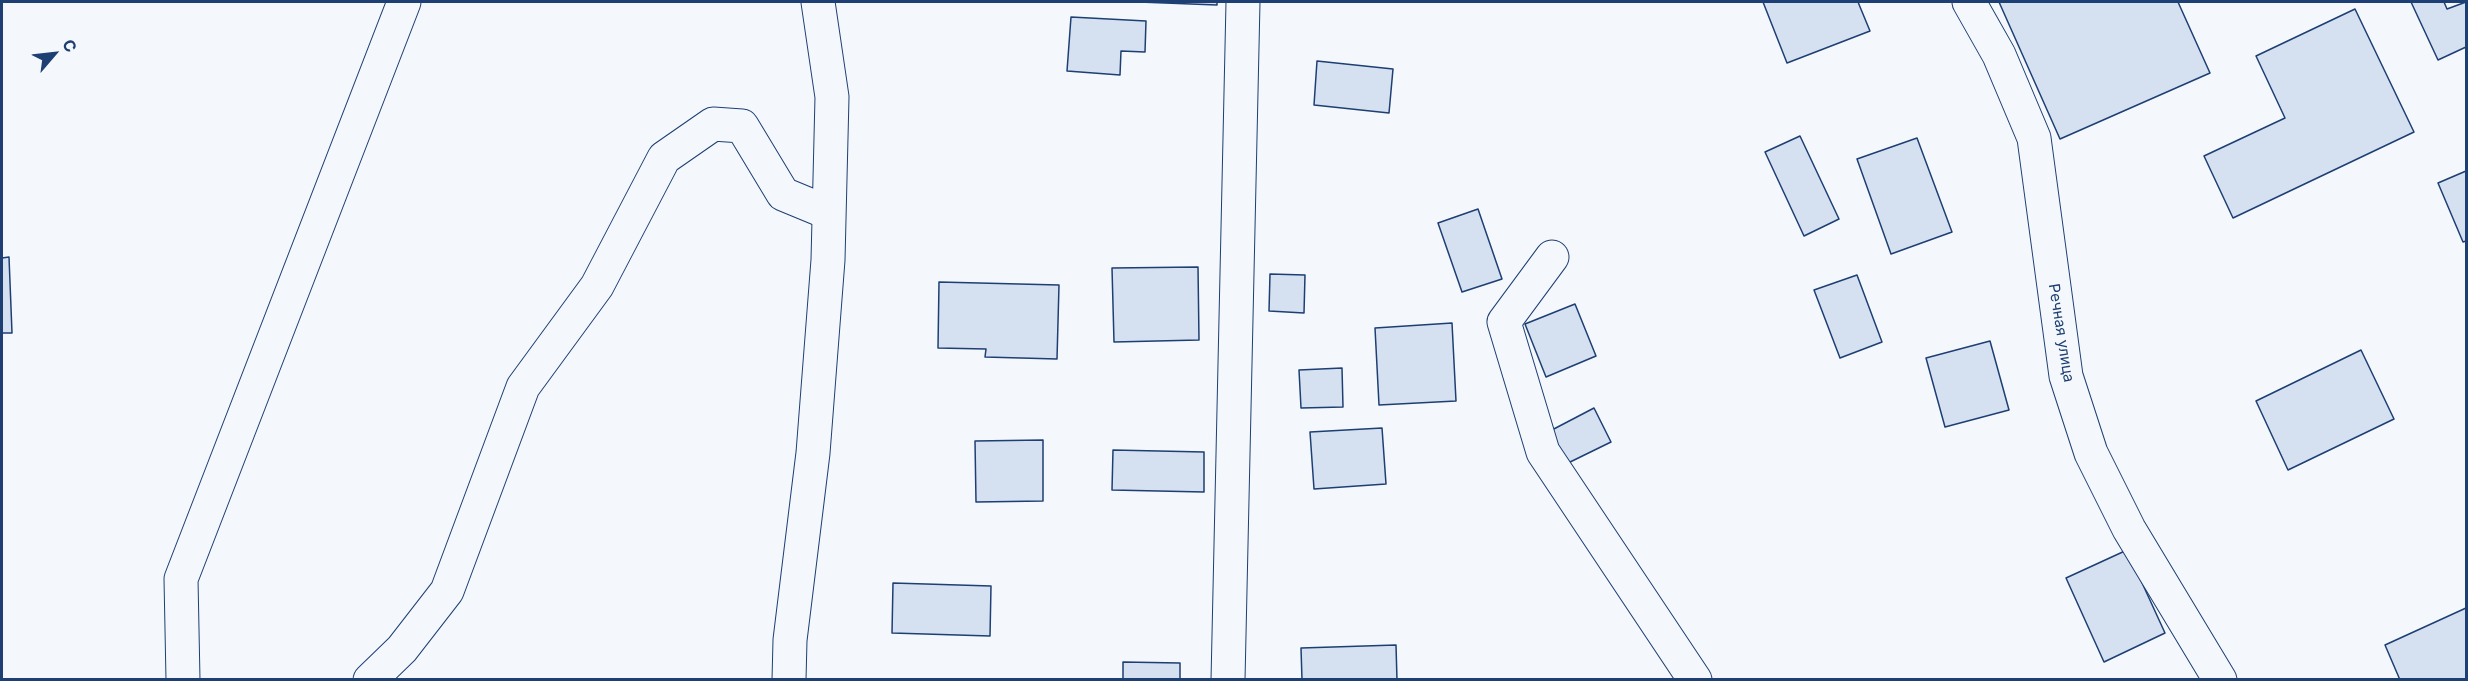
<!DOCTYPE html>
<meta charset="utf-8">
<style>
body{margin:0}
#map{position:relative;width:2468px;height:681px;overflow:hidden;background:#f4f7fb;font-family:Inter,sans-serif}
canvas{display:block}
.frame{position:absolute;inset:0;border:3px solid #1d3f73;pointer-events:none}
.north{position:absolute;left:24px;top:24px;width:60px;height:60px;-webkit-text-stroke:4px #f4f7fb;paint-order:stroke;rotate:62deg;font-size:16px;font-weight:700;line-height:24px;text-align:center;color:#1d3f73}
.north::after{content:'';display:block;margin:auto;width:21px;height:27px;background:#1d3f73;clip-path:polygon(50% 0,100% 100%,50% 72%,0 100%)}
</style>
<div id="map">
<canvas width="2468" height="681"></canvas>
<div class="frame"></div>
<div class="north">С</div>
</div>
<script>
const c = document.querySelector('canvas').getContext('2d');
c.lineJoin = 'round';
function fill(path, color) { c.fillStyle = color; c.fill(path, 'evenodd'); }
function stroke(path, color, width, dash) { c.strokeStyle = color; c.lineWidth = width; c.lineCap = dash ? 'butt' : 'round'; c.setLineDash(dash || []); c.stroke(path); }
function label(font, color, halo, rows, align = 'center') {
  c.font = font + ' Inter,sans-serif'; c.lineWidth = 4.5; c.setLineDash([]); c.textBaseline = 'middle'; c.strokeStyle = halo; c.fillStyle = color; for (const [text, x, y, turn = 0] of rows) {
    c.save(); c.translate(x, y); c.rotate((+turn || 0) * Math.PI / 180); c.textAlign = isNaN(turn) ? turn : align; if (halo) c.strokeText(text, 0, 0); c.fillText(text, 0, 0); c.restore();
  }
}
const building = new Path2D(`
 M1139,2H1217V5Z
 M1763,2H1858L1870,31L1787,63Z
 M1999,2H2178L2210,73L2060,139Z
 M2411,2H2444L2447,9L2466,2V47L2438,60Z
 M2355,9L2414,132L2233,218L2204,156L2285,118L2256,56Z
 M1071,17L1146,21L1145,52L1121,51L1120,75L1067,71Z
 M1317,61L1393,69L1389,113L1314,105Z
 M1800,136L1839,219L1804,236L1765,152Z
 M1917,138L1952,232L1891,254L1857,159Z
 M2466,171V241L2463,242L2438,183Z
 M1478,209L1502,279L1462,292L1438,223Z
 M9,257L12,333H2V258Z
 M1198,267L1199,340L1114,342L1112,268Z
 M1270,274L1305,275L1304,313L1269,311Z
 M1857,275L1882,342L1840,358L1814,290Z
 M939,282L1059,285L1057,359L985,357L986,349L938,348Z
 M1575,304L1596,356L1546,377L1525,324Z
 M1452,323L1456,401L1379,405L1375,328Z
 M1990,341L2009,410L1945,427L1926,358Z
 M2361,350L2394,419L2288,470L2256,401Z
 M1342,368L1343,407L1301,408L1299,370Z
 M1594,408L1611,442L1566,464L1550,431Z
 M1382,428L1386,484L1314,489L1310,432Z
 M1043,440V501L976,502L975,441Z
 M1113,450L1204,452V492L1112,490Z
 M2127,550L2165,633L2104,662L2066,578Z
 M893,583L991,586L990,636L892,633Z
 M2466,608V680H2400L2385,645Z
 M1396,645L1397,680H1302L1301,648Z
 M1123,662L1180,663V680H1123Z`);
fill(building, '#d5e0f0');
stroke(building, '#1d3f73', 1.5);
const street = new Path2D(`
 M1969,2L1999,55L2034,138L2066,376L2091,453L2129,529L2220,680
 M1552,257L1504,322L1543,452L1695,680
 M183,680L181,579L404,2
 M370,680L402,649L447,591L523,387L597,286L664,158L713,124L742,126L783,194L829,213
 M789,680L790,640L813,453L828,260L832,97L818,2
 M1228,680L1243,2`);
stroke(street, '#1d3f73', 35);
stroke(street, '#f4f7fb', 33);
label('15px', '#1d3f73', '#f4f7fb', [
 ["Речная улица",2061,333,81]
]);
</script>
